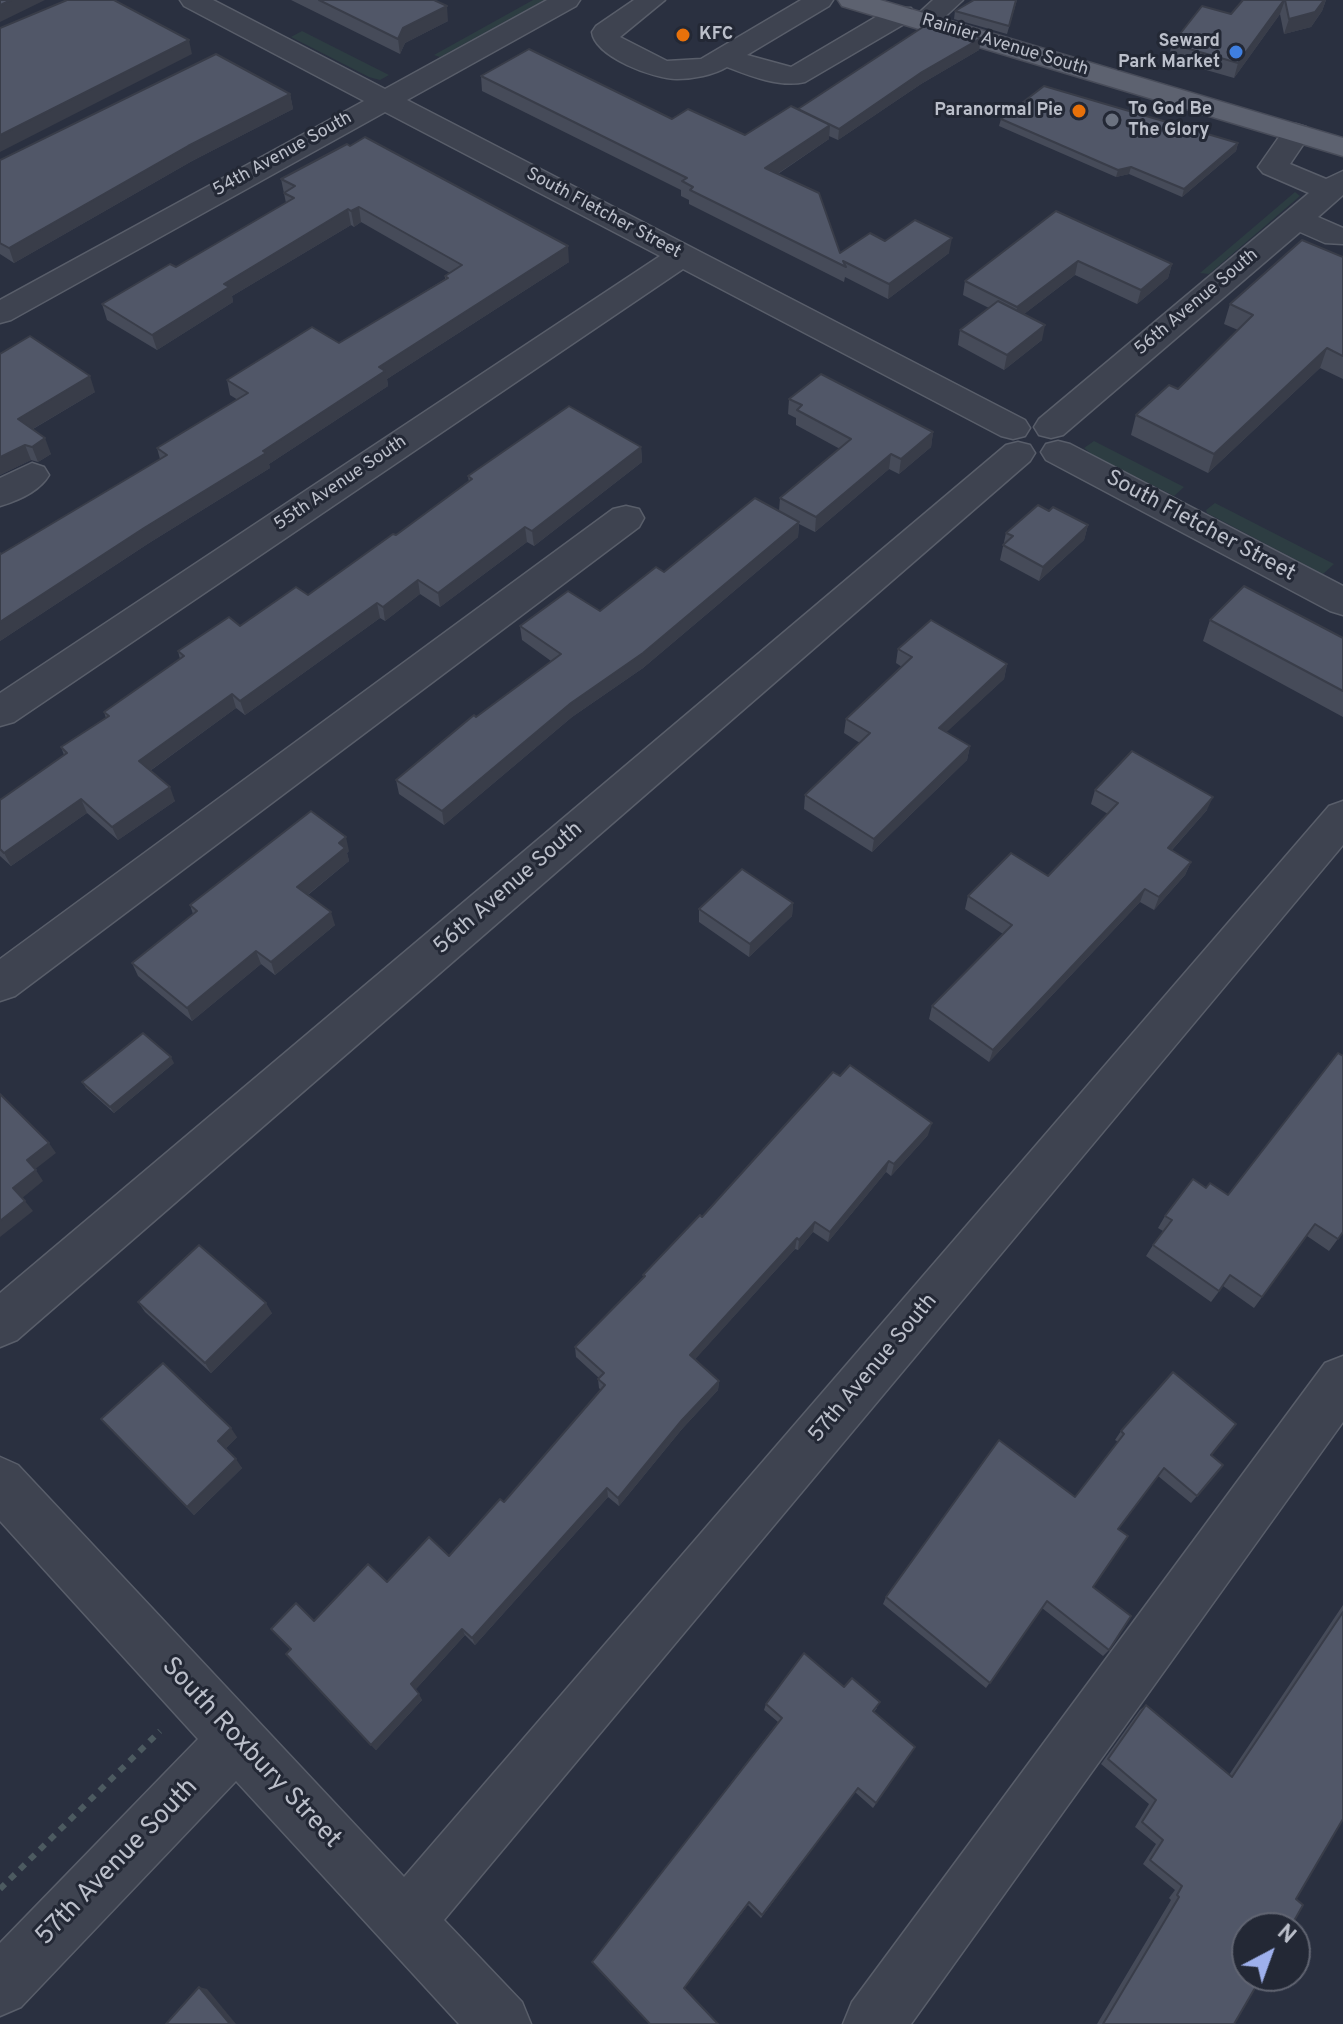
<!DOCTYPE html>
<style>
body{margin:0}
#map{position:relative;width:1343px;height:2024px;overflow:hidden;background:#2a3040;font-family:Overpass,sans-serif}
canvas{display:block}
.north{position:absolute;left:1231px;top:1912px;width:80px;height:80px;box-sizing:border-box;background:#232835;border:2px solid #606471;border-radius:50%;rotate:41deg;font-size:22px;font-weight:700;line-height:32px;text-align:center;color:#bbbfca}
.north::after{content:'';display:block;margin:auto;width:28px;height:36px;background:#9eb0ec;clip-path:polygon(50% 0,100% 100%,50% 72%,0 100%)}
</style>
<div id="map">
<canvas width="1343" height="2024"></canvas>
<div class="north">N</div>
</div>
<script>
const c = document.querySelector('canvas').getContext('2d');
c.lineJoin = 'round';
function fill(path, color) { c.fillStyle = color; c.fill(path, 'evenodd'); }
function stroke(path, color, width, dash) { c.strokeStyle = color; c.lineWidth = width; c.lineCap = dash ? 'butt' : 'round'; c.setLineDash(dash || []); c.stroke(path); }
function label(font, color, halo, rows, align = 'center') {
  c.font = font + ' Overpass,sans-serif'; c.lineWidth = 6; c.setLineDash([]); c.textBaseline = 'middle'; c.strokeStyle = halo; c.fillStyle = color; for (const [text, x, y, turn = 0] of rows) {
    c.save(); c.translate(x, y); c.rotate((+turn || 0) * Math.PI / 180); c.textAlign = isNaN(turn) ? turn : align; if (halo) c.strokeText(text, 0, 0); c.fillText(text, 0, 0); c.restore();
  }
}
fill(new Path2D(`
 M533,0H544L440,57L434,55Z
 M302,31L389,75L380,80L369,77L291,37Z
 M1295,192L1300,196L1209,274L1200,273Z
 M1094,441L1184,487L1174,496L1093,455L1084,448Z
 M1215,503L1334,564L1323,574L1207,513L1206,510Z`), '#2d3d42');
const minor = new Path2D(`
 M180,0H213L385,89L547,0H580L576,6L407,100L1025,420L1030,428L1025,436L1013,439L1001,436L683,269L14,722L0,726V693L660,256L385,112L11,320L0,323V300L364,101L184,6Z
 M634,0H665L620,37L667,61L701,59L801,0H833L829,6L747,55L791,67L891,8H911L915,14L911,20L805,82C780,88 750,76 727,67C714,75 693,79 677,79C654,79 595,57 592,32L596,26Z
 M933,0H963L934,27H914L910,21Z
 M1296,124L1306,127L1311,133L1290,164L1326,179L1343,171V195L1318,217L1343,228V244L1325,243L1300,232L1063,435L1051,438L1039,435L1034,427L1039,419L1309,193L1263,173L1258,167L1286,127Z
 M1058,441L1070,444L1343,586V615L1330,611L1046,460L1041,452L1046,444Z
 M1018,442L1030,445L1035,453L1030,461L17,1340L0,1347V1293L1006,445Z
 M32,463L44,467L49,475C40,491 17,501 0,506V478Z
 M626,506L639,509L644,518L639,527L15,996L0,1001V959L613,509Z
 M1343,801V845L444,1920L522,2002L531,2024H459L236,1781L21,2007L0,2016V1943L198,1739L0,1521V1457L18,1465L404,1877L1329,806Z
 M1343,1356V1422L911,2024H843L852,2002L1325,1363Z`);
const major = new Path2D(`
 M838,0H880L1343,138V156L842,6Z`);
stroke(minor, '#595e6a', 3);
stroke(major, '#484c59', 3);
stroke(new Path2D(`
 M0,1889L160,1731`), '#4c5a60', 6, [7, 7]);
fill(minor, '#3e4350');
fill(major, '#5d6270');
fill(new Path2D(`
 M291,0H434L448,21L405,43L400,54Z
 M974,0H1017L1007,34L954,19L955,11Z
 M1243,0H1326L1322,11L1311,27L1284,34L1280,14L1234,78L1168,59L1172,44L1231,14Z
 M981,38L979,50L921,84L838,140L829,136V139L778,174L840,253L885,241L949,253L888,299L845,277L844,282L689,204V200L681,196V190L482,91L481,76L745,135L798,109Z
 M290,94L293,109L192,161L14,263L0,254V160Z
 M1001,119L1238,143L1236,151L1182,197L1129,174L1116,177L999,126Z
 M281,179L569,262L387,379L388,386L269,464L270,468L149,543L0,641V553L1,554L160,459L157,448L238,400L230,395L227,380L339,343L445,279V276L450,273L361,222L354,227L351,225L232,296L233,302L157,350L107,320L102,304L176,267L286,203Z
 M1056,211L1172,264L1168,278L1137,304L1075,275L1024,314L1042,340L1004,370L958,345L960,330L989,308L963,295L965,281Z
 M1343,257V379L1320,368L1208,473L1131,435L1136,415L1178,389L1238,330L1224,324L1230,304Z
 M0,354L95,392L33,429L51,454L38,462L31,460L0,475Z
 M789,399L933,432L931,447L899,474L889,469L815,532L799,524L798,537L643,668L572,717L444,825L399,794L396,780L476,717L551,661L522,640L520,626L600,611L664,572L779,511L780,498L840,449L796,425V418L788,414Z
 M641,447L642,462L534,546L527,542L440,607L420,594L385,621L380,618L245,715L236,708L150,771L175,801L118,840L87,813L11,866L0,856V800L64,755L61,747L106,718L104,712L180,659L178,651L240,626L308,595L396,535L469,482L468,476Z
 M1049,511L1088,525L1084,540L1039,581L1000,560L1006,533Z
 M1210,620L1343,638V717L1203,641Z
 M898,649L1007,664L1004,679L946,732L970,746L967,760L872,852L804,809L805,795L860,743L844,733L846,719L902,667L896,663Z
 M1095,790L1207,810L1172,850L1191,862L1185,875L1154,910L1140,902L989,1062L929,1019L932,1006L1003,934L965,909L968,896L1048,876L1108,814L1091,804Z
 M349,851L347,853L349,861L308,895L335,925L275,975L261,964L192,1021L138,976L132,963L193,914L190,905Z
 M793,903L792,916L749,957L699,922V909Z
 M174,1063L114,1113L86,1088L82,1082Z
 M928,1135L891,1176L886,1172L828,1242L813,1232L798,1250L795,1249L695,1359L719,1381L718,1390L682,1429L619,1506L608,1497L475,1645L465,1635L415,1690L422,1700L376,1750L286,1654L290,1649L271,1629L314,1621L387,1582L449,1556L504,1502L601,1390L599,1388L598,1379L599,1378L576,1357L575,1347L644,1278L643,1275L702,1217Z
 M1206,1188L1228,1195L1343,1232L1329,1251L1307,1236L1254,1308L1223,1286L1211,1302L1146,1256L1153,1245L1163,1231L1158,1228L1165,1216Z
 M138,1302L272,1313L211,1373L145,1312Z
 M101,1419L237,1437L225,1449L242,1468L194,1515Z
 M1121,1431L1211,1455L1223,1465L1191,1503L1158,1476L1118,1529L1093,1587L1109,1650L1103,1656L1042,1608L986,1688L883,1604L886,1597L1075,1497L1118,1442L1115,1440Z
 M1343,1605V1819L1296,1899L1234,2024H1097L1171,1900L1169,1898L1175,1890L1143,1864L1156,1844L1135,1827L1149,1804L1101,1764L1140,1710L1146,1705L1229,1775Z
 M844,1687L877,1708L874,1712L915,1747L873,1808L855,1792L761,1918L748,1905L684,1988L718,2024H650L592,1962L778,1722L764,1710L766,1704Z`), '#464b59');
fill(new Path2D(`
 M11,0H45L0,22V5Z
 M1285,0L1280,14L1234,78L1238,63Z
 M1324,0H1326L1322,11L1311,27L1284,34L1289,19Z
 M447,6L448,21L405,43L400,54L398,39L403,28Z
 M981,38L979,50L921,84L838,140L839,129L922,72Z
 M189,40L192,54L0,152V135Z
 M290,94L293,109L192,161L14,263L9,248L188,146Z
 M830,125L829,139L765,182V168Z
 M1238,143L1236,151L1182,197L1184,189Z
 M1131,167L1129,174L1116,177L1118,170Z
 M359,207L361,222L354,227L351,211Z
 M348,209L351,225L232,296L233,302L157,350L152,335L224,284Z
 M952,238L949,253L888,299L889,284Z
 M568,246L569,262L387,379L388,386L269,464L270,468L149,543L0,641V622L263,451L379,367Z
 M1078,261L1075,275L1015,321L1017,307Z
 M1172,264L1168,278L1137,304L1141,290Z
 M1045,325L1042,340L1004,370L1007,355Z
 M1327,348L1320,368L1208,473L1214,454Z
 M90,376L95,392L24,434L18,419Z
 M933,432L931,447L899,474L901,459Z
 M45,438L51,454L38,462L32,447Z
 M25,445L31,460L0,475V457Z
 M641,447L642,462L534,546L532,531Z
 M891,454L889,469L815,532L816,517Z
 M799,522L798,537L643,668L572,717L444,825L442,811L571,703Z
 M1088,525L1084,540L1039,581L1043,567Z
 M525,527L527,542L440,607L438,593Z
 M418,580L420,594L385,621L383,607Z
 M377,603L380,618L245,715L240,701Z
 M1007,664L1004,679L936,742L939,728Z
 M232,694L236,708L144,775L139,761Z
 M970,746L967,760L872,852L874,839Z
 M170,787L175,801L118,840L112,827Z
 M1213,797L1207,810L1162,861L1168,848Z
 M81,799L87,813L11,866L4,853Z
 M346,837L349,851L347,853L349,861L301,900L297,887L339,843Z
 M1191,862L1185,875L1154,910L1159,897Z
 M1145,889L1140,902L989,1062L993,1050Z
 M793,903L792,916L749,957L750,944Z
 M331,912L335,925L275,975L271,962Z
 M256,951L261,964L192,1021L187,1008Z
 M171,1057L174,1063L114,1113L110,1107Z
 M932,1123L928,1135L891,1176L894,1164Z
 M49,1143L56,1153L34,1170L27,1160Z
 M889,1161L886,1172L828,1242L830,1232Z
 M36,1170L43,1181L21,1199L13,1188Z
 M25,1201L33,1211L0,1237V1221Z
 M815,1222L813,1232L798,1250L799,1240Z
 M797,1238L795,1249L690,1365V1355Z
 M266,1303L272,1313L211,1373L205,1363Z
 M719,1381L718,1390L682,1429L619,1506L618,1498L682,1420Z
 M231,1428L237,1437L224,1450L218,1441Z
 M236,1459L242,1468L194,1515L187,1507Z
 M607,1488L608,1497L475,1645L472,1638Z
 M462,1629L465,1635L415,1690L411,1684Z
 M419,1694L422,1700L376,1750L371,1745Z
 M749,1902L748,1905L683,1990L684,1988Z
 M199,1987L207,1989L236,2024H230Z`), '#393d49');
const building = new Path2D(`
 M0,0H11L0,5Z
 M67,0H114L189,40L0,135V28Z
 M319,0H434L447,6L403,28L398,39Z
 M974,0H1016L1009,26L955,11Z
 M1243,0H1284L1238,63L1172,44L1202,6L1231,14Z
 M1285,0H1324L1315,12L1289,19Z
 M929,23L981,38L922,72L839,129L798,109Z
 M529,49L672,119L688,109L745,135L791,106L830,125L765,168L819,193L840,253L870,233L885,241L915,220L952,238L889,284L843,261L846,267L690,190L693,187L682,181L687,178L481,76Z
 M216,54L290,94L188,146L9,248L0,243V160Z
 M1044,86L1238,143L1184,189L1131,167L1118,170L1001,119Z
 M365,137L568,246L379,367L385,371L263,451L266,453L144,528L0,622V553L1,554L167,455L157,448L248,393L227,380L312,327L339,343L448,278L445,276L462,265L359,207L351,211L348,209L224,284L229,287L152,335L102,304L170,264L176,267L294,198L284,193L295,186L281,179L347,144L350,146Z
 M1056,211L1172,264L1141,290L1078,261L1017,307L965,281Z
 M1302,240L1343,257V356L1327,348L1214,454L1136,415L1169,385L1178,389L1253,315L1230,304Z
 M998,301L1045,325L1007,355L960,330Z
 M30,336L90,376L18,419L45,438L32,447L25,445L0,457V354Z
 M821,374L933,432L901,459L891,454L816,517L780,498L851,439L797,410L802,405L789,399Z
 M569,406L641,447L532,531L525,527L438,593L418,580L383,607L377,603L240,701L232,694L139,761L170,787L112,827L81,799L4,853L0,849V800L67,753L61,747L109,716L104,712L184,656L178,651L229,617L240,626L296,587L308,595L393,534L396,535L472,479L468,476Z
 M755,498L799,522L643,653L571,703L442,811L396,780L474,715L476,717L561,654L520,626L568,591L600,611L656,567L664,572Z
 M1038,505L1049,511L1053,507L1088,525L1043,567L1003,545L1013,536L1006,533Z
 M1244,586L1343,638V691L1210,620Z
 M931,620L1007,664L939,728L970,746L874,839L805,795L870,733L846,719L912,657L898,649Z
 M1132,751L1213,797L1168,848L1191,862L1159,897L1145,889L993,1050L932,1006L1012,925L968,896L1011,853L1048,876L1118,803L1095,790Z
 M311,811L346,837L339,843L345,848L297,887L331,912L271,962L256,951L187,1008L132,963L197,911L190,905Z
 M742,869L793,903L750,944L699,909Z
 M143,1033L171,1057L110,1107L82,1082Z
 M1338,1053L1343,1056V1232L1338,1239L1315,1224L1262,1297L1230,1275L1219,1291L1153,1245L1172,1220L1165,1216L1193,1179L1206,1188L1210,1183L1228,1195Z
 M850,1065L932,1123L894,1164L889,1161L830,1232L815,1222L799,1240L797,1238L690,1355L719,1381L682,1420L618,1498L607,1488L472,1638L462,1629L411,1684L419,1694L371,1745L286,1654L291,1649L271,1629L296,1603L314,1621L368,1564L387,1582L429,1537L449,1556L500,1499L504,1502L605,1385L598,1379L604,1373L575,1347L645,1276L643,1275L700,1215L702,1217L833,1072L840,1076Z
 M0,1094L49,1143L27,1160L36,1170L13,1188L25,1201L0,1221Z
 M199,1245L266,1303L205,1363L138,1302Z
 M163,1363L231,1428L218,1441L236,1459L187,1507L101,1419Z
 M1173,1372L1236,1424L1211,1455L1223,1465L1197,1496L1164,1468L1118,1529L1128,1536L1093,1587L1131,1616L1109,1650L1047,1601L990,1683L886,1597L999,1440L1075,1497L1124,1434L1121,1431Z
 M1343,1612V1819L1296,1899L1303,1905L1290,1928H1247V1976H1262L1234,2024H1103L1179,1897L1177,1895L1182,1886L1150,1860L1163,1840L1142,1822L1156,1800L1108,1759L1146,1705L1232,1777Z
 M804,1653L844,1687L852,1678L880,1702L873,1711L915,1747L876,1803L858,1788L762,1915L749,1902L684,1988L718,2024H650L592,1962L782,1718L766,1704Z
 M199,1987L230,2024H166Z`);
fill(building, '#515768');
stroke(building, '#393d49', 2);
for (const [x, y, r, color] of [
 [683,35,8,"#e8710a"],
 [1236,52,8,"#3f7fe0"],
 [1079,111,8,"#e8710a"],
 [1112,120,8,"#6b7280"]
]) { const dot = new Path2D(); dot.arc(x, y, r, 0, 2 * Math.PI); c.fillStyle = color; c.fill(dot); stroke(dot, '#232835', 3); }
label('bold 18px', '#bbbfca', '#232835', [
 ["KFC",699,35],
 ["Seward",1220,42,"right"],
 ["Park Market",1220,63,"right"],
 ["To God Be",1128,110],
 ["The Glory",1128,131],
 ["Paranormal Pie",1063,111,"right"]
], 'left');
label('18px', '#bbbfca', '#232835', [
 ["Rainier Avenue South",1005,46,17],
 ["54th Avenue South",283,155,-29],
 ["South Fletcher Street",603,214,28],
 ["56th Avenue South",1197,303,-40],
 ["55th Avenue South",341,484,-34]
]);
label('22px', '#bbbfca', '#232835', [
 ["South Fletcher Street",1200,527,28],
 ["56th Avenue South",509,889,-41],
 ["57th Avenue South",874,1369,-50]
]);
label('26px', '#bbbfca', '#232835', [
 ["South Roxbury Street",250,1754,47],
 ["57th Avenue South",118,1863,-46]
]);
</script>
